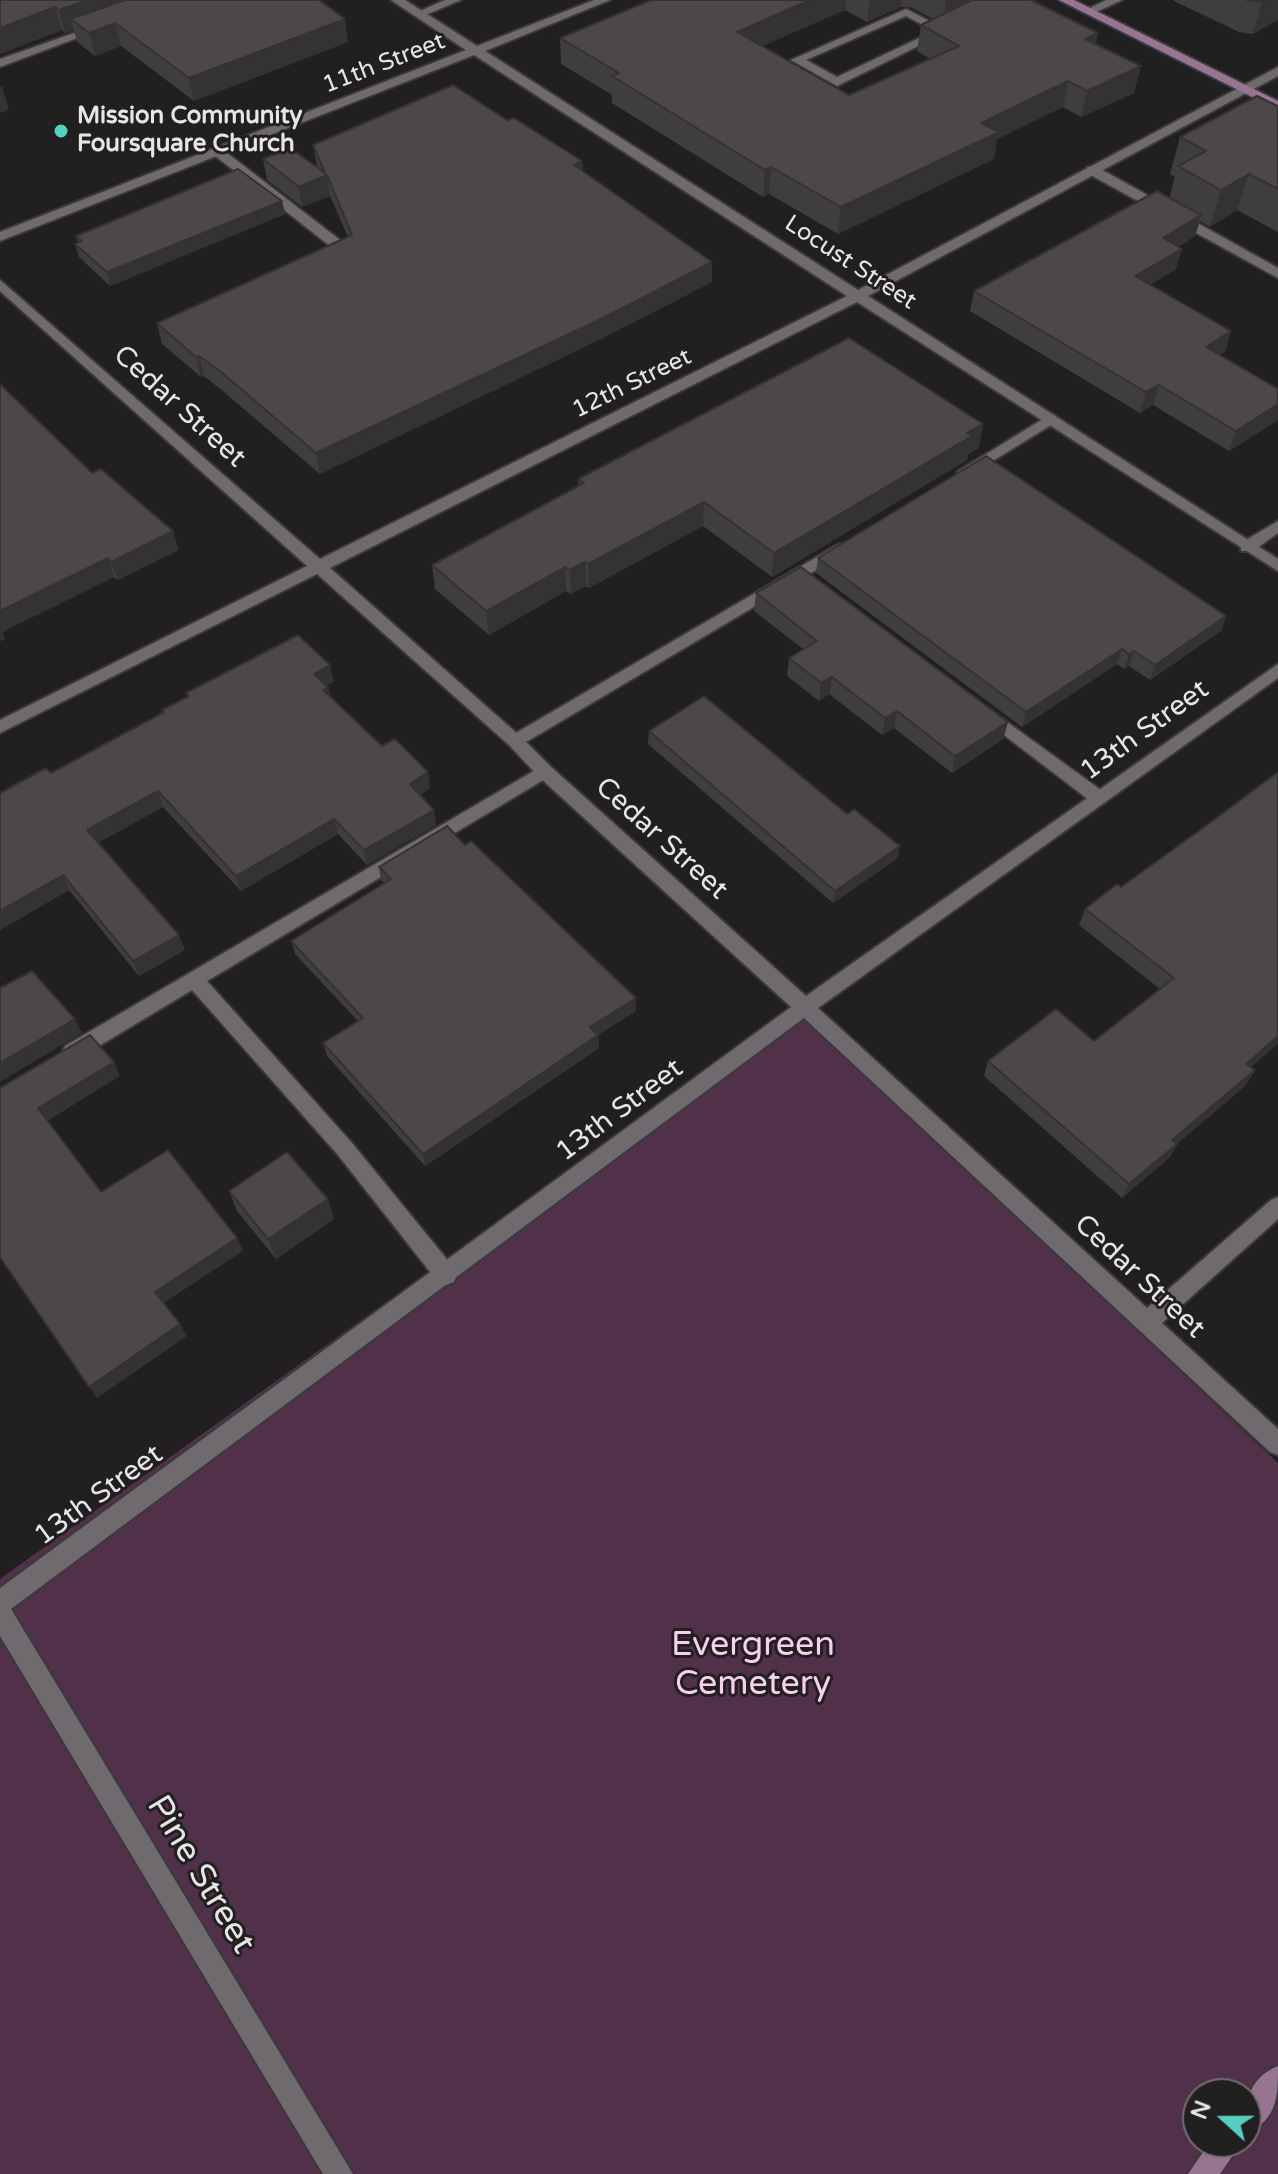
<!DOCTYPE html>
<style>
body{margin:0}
#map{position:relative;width:1278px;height:2174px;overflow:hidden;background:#221f21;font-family:"Varela Round",sans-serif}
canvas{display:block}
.north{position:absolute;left:1182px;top:2078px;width:80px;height:80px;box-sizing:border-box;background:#221f21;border:2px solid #716e70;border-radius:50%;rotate:291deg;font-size:22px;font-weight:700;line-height:32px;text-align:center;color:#e7e5e6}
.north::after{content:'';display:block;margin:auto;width:28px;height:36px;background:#58cec0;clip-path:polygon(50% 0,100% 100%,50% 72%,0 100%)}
</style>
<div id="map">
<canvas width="1278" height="2174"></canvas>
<div class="north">N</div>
</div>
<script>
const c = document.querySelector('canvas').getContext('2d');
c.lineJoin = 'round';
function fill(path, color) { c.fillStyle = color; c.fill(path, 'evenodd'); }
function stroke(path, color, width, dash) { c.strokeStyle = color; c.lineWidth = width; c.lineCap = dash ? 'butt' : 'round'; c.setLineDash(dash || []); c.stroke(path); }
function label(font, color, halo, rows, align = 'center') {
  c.font = font + ' "Varela Round",sans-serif'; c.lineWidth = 6; c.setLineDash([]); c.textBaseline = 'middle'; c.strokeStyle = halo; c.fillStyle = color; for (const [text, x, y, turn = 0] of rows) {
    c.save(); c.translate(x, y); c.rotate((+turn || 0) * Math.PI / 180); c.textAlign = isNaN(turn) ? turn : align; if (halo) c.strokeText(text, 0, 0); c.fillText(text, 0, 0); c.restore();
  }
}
fill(new Path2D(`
 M795,1009L1278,1463V2174H0V1579ZM1198,2094H1246V2142H1198Z`), '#51314a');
const lane = new Path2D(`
 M445,0H461L423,16L413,14Z
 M1106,0H1122L1092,14L1082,12Z
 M906,9L949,31L837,86L791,60ZM906,16L934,31L837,77L806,60Z
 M94,26L104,28L0,67V59Z
 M214,149H222L340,240V246H330L214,155Z
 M1087,167H1097L1278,268V278L1087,173Z
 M1051,414L1056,416V422L970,475H960L957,472Z
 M1278,521V533L1253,551H1241V543Z
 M839,544L845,545V553L521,745H509L506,741L509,737Z
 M985,706L1105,793L1108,798L1105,803H1093L979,716L976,712L979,708Z
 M544,765L553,771L550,776L207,981L352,1143L454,1268L457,1275L454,1282L446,1285L438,1282L338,1155L192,990L79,1058H65L62,1052L65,1046Z`);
const street = new Path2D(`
 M391,0H405L477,46L594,0H610L485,51L858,290L1278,67V76L868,296L1278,559V571L857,302L330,568L521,737L550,766L806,996L1278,664V678L818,1008L1147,1308L1271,1200L1278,1197V1219L1162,1323L1278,1429V1455L1270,1452L804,1018L11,1609L353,2174H323L0,1636V1588L791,1007L538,776L509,745L317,574L0,733V720L307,566L0,291V280L320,559L847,296L474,55L0,241V232L466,50Z`);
const secondary = new Path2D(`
 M1059,0H1074L1278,101V110Z
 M1278,2066C1278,2095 1278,2120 1246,2133C1246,2104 1246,2079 1278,2066Z
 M1210,2142H1242L1220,2174H1188Z`);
stroke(lane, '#3b393b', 4);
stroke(street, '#3b393b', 4);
stroke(secondary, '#3b393b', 4);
fill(lane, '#6e6a6d');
fill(street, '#6e6a6d');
fill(secondary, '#977590');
fill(new Path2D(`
 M0,0L348,42L194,101L121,46L95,56L77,42L74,30L65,33L62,30L0,54Z
 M651,0H1031L1098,33L1096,44L1134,93L1081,117L1063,107L997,139L994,159L838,234L769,194L763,197L612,103V95L561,64L560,38ZM901,7H910L933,19L921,25L917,51L930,59L849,95L762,46L845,10L867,22Z
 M1173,0H1278L1253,34L1239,32L1174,1Z
 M1278,106V232L1237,210L1210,227L1200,221L1195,236L1178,247L1176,269L1150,285L1231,331L1225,352L1219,355L1278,389V420L1229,451L1153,405L1140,413L970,311L974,291L1169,198L1175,177L1170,174L1180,137Z
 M507,120L582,161L583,171L712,262V282L603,338L320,474L224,392L204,376L201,377L162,344L157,323L348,237L330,196L302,207L267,180L263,159L317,167L313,145Z
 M282,201L285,214L110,286L79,257L75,244L78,243L76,236Z
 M0,384L92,473L179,550L118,580L114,577L14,626L2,633L5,639L0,641Z
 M979,448L968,454L967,460L772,577L703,526L589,588L586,586L571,594L566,591L489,635L435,589L432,565L579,486L578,479Z
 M818,558L1226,616L1221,631L1150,680L1129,666L1124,669L1117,664L1022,727L816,573Z
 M756,593L1008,722L1003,739L952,773L894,728L882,735L829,694L819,701L787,676L789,658L803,649L754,611Z
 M334,681L326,685L328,687L330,697L382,746L428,772L430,788L420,795L436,825L367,865L338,834L241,891L163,807L99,842L185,950L139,976L69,890L0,930V793L51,773L163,713L162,710L188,697L186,693Z
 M649,731L898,858L833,903L648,744Z
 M465,845L636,1011L598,1035L599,1048L425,1166L327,1056L323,1043L358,1021L295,954L291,941L384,883L381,880L379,867Z
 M1117,884L1251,1067L1255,1070L1246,1085L1177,1144L1169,1158L1122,1198L984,1076L988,1061L1094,1041L1160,989L1079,925L1085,909Z
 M229,1191L328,1199L334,1219L276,1259L237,1211Z`), '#403d40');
fill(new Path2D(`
 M88,0H159L71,19L74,30L65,33L59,10Z
 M810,0H846L845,10L735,58L737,32Z
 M870,0H902L901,7L867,22Z
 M946,0H982L943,24Z
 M1267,0H1278V20L1253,34L1262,2Z
 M55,7L62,30L0,54V28Z
 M345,19L348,42L194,101L189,78Z
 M115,23L121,46L95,56L89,33Z
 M1098,33L1092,59L1085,39Z
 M1141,66L1134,93L1081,117L1087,91Z
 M1068,81L1063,107L997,139L994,159L838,234L841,207L981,123Z
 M2,86L9,110L0,113V87Z
 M582,161L583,182L574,165Z
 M771,167L769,194L763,197L765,170Z
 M1249,174L1237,210L1210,227L1221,190Z
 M327,175L330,196L302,207L299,187Z
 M282,201L285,214L110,286L107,272Z
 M1201,215L1195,236L1158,259L1163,238Z
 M1182,249L1176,269L1129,297L1135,276Z
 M712,262V282L603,338L320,474L316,453Z
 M1231,331L1225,352L1199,368L1206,347Z
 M199,356L204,376L201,377L196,357Z
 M1159,385L1153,405L1140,413L1146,392Z
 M1278,404V420L1229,451L1236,431Z
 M983,424L979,448L968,454L967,460L772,577L774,553Z
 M704,502L703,526L589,588L588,564Z
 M173,531L179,550L118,580L111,562Z
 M108,558L114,577L14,626L2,633L5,639L0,641V611Z
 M585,562L586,586L571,594L570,570Z
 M565,567L566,591L489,635L486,611Z
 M1226,616L1221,631L1150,680L1155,665Z
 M1122,649L1117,664L1022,727L1026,712Z
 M1134,651L1129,666L1124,669L1129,654Z
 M330,665L334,681L318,690L314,674Z
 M832,677L829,694L819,701L821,683Z
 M328,687L332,703L323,690Z
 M897,711L894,728L882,735L885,718Z
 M1008,722L1003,739L952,773L955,756Z
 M428,772L430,788L413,800L410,784Z
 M158,791L163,807L94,845L87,830Z
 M434,810L436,825L367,865L364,850Z
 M334,819L338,834L241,891L236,876Z
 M900,846L898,858L833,903L835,891Z
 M63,875L69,890L0,930V911Z
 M179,935L185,950L139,976L133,961Z
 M636,998V1011L598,1035L599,1048L425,1166L423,1154L590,1027Z
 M75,1019L82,1033L0,1082V1063Z
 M1278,1036V1044L1238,1078L1246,1064Z
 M114,1062L120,1076L46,1122L38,1108Z
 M1255,1070L1246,1085L1177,1144L1169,1158L1122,1198L1129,1184L1172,1140Z
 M328,1199L334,1219L276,1259L268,1239Z
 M237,1238L243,1251L162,1304L155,1292Z
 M180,1324L187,1336L97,1398L89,1387Z`), '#343234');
const building = new Path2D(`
 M0,0H88L59,10L55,7L0,28Z
 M125,0H319L345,19L189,78L115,23L89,33L71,19Z
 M651,0H810L737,32L849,95L959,46L921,25L972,0H1031L1098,33L1085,39L1141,66L1087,91L1068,81L981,123L999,132L841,207L771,167L765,170L612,76L619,73L560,38Z
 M1246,0H1267L1262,2Z
 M453,85L507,120L514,118L582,161L574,165L712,262L603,318L316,453L220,371L199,356L196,357L157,323L352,235L327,175L299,187L263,159L290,148L325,173L313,145Z
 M1257,96L1278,106V189L1249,174L1221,190L1178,166L1206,151L1180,137Z
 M238,169L282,201L107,272L75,244L82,241L76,236Z
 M1157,191L1201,215L1163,238L1182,249L1135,276L1231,331L1206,347L1278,389V404L1236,431L1159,385L1146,392L974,291Z
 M849,338L983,424L967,433L972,436L774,553L704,502L588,564L585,562L570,570L565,567L486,611L432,565L584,483L578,479Z
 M0,384L92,473L101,469L173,531L111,562L108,558L0,611Z
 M986,456L1226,616L1155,665L1134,651L1129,654L1122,649L1026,712L818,558Z
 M801,567L1008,722L955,756L897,711L885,718L832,677L821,683L789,658L817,641L756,593Z
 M298,635L330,665L314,674L328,687L323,690L382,746L395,739L428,772L410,784L434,810L364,850L334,819L236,876L158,791L87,830L179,935L133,961L63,875L0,911V793L46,768L51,773L164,712L162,710L189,696L186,693Z
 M704,696L847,814L854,809L900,846L835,891L649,731Z
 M1278,772V1036L1246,1064L1255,1070L1172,1140L1177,1144L1129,1184L988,1061L1056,1009L1094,1041L1174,978L1085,909L1117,884L1121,887L1207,825Z
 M447,826L465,845L471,841L636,998L590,1027L598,1035L423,1154L323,1043L363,1018L291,941L391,879L379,867Z
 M32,971L75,1019L0,1063V988Z
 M90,1035L114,1062L38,1108L101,1192L168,1150L237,1238L155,1292L180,1324L89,1387L0,1257V1088Z
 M287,1152L328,1199L268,1239L229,1191Z`);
fill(building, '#4b474a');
stroke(building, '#343234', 2);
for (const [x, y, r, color] of [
 [61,131,8,"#58cec0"]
]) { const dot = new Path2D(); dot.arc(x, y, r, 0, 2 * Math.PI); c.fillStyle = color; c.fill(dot); stroke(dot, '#221f21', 3); }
label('24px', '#e7e5e6', '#221f21', [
 ["11th Street",384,64,-21],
 ["Locust Street",850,263,33],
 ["12th Street",632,384,-26]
]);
label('bold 24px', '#e7e5e6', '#221f21', [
 ["Mission Community",77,117],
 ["Foursquare Church",77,145]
], 'left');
label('28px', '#e7e5e6', '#221f21', [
 ["Cedar Street",179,407,42],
 ["13th Street",1145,731,-36],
 ["Cedar Street",661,839,42],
 ["13th Street",620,1111,-37],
 ["Cedar Street",1139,1277,43],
 ["13th Street",99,1496,-36]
]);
label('34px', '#f9ceee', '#221f21', [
 ["Evergreen",753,1646],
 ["Cemetery",753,1685]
]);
label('34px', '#e7e5e6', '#221f21', [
 ["Pine Street",200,1875,59]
]);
</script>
